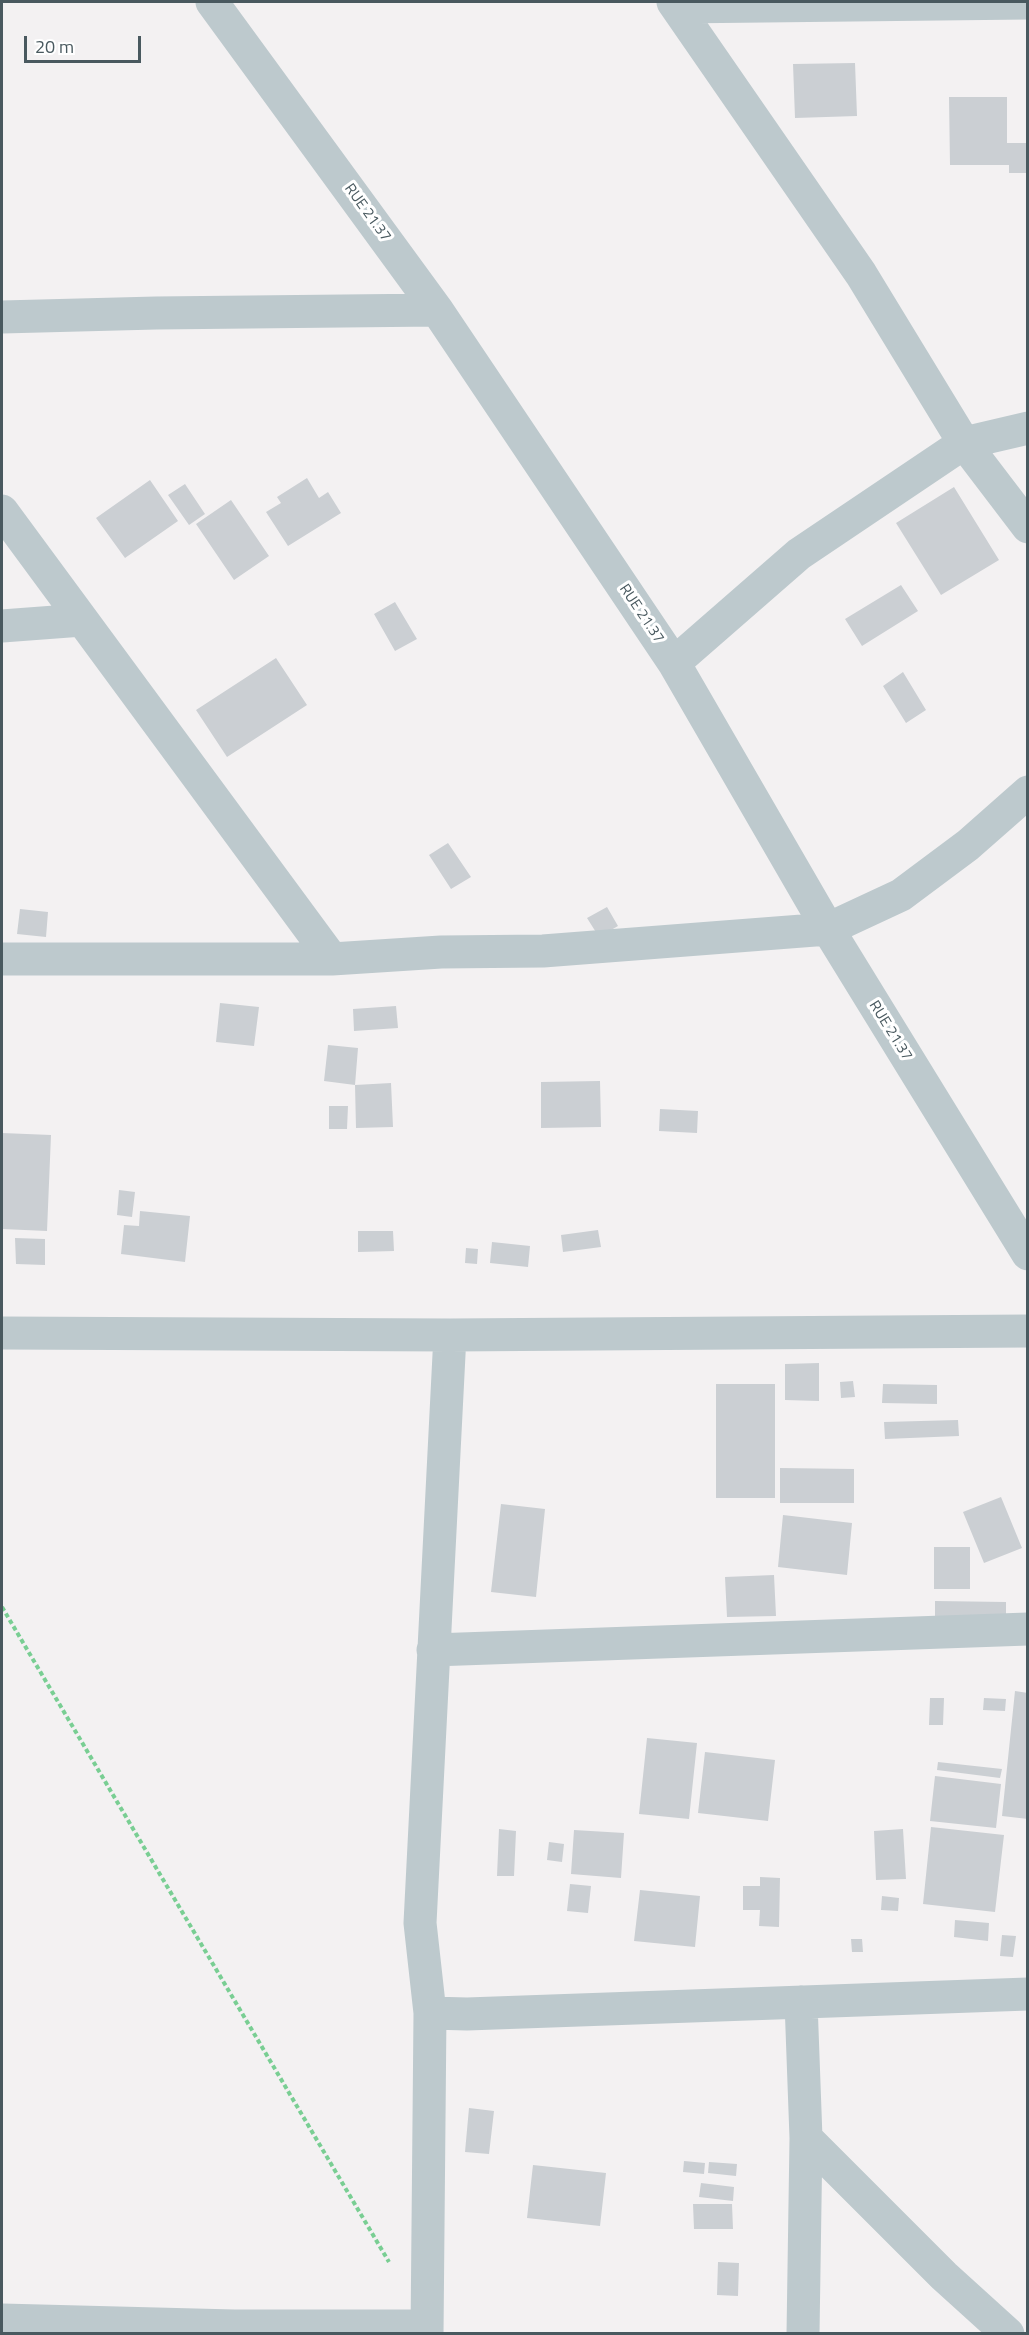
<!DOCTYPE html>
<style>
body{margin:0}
#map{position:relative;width:1029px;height:2335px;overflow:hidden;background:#f3f1f2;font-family:"Titillium Web",sans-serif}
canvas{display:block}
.frame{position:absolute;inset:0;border:3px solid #49595f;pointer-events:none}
.scale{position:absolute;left:24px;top:36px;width:117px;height:27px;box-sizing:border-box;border:3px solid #49595f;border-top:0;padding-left:8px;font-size:18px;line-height:21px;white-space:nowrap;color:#49595f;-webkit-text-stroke:4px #fff;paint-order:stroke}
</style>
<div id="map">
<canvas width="1029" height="2335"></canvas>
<div class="frame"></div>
<div class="scale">20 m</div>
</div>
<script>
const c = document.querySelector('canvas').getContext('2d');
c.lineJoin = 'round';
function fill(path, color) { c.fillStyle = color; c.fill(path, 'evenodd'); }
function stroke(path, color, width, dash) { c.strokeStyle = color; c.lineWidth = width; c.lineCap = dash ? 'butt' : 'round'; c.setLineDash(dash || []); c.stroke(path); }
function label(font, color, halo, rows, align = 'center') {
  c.font = font + ' "Titillium Web",sans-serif'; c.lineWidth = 6; c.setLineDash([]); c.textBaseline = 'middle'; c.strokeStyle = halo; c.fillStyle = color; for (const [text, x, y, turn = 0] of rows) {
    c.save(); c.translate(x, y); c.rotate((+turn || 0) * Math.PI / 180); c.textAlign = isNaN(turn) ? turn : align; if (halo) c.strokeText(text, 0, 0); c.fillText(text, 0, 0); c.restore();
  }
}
fill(new Path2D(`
 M855,63L857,116L795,118L793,64Z
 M949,97H1007V143H1028V173H1009V165H950Z
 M307,478L319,498L328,492L341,513L288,546L266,512L281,503L277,497Z
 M150,480L178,521L125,558L96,518Z
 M185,484L205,514L189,525L168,495Z
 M954,487L999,560L941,595L896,523Z
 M231,500L269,556L234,580L196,524Z
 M901,585L918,611L862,646L845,619Z
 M395,602L417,639L395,651L374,614Z
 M276,658L307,705L227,757L196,710Z
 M903,672L926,710L906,723L883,686Z
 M448,843L471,877L451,889L429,855Z
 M607,907L618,926L599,937L587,918Z
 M20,909L48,912L46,937L17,934Z
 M220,1003L259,1007L254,1046L216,1042Z
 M396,1006L398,1028L354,1031L353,1009Z
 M328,1045L358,1048L355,1085L391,1083L393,1127L356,1128L355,1085L324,1081Z
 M600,1081L601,1127L541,1128V1082Z
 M329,1106H348L347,1129H329Z
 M660,1109L698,1111L697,1133L659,1131Z
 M2,1133L51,1135L47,1231L2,1229Z
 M119,1190L135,1192L132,1217L117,1215Z
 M140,1211L190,1216L185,1262L121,1254L124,1225L139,1226Z
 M598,1230L601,1247L563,1252L561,1235Z
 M358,1231H393L394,1251L358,1252Z
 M15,1238L45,1239V1265L16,1264Z
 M492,1242L530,1246L528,1267L490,1263Z
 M466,1248L478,1249L477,1264L465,1263Z
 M819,1363V1401L785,1400V1364Z
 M853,1381L855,1397L841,1398L840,1382Z
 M716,1384H775V1498H716Z
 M883,1384L937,1385V1404L882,1403Z
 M958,1420L959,1436L885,1439L884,1422Z
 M780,1468L854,1469V1503H780Z
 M1001,1497L1022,1548L984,1563L963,1512Z
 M501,1504L545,1509L536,1597L491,1592Z
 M783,1515L852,1523L847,1575L778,1567Z
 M934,1547H970V1589H934Z
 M774,1575L776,1616L727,1617L725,1577Z
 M935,1601L1006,1602V1628L935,1627Z
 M1015,1691L1028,1693V1819L1002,1816Z
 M930,1698H944L943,1725H929Z
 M984,1698L1006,1699L1005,1711L983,1710Z
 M647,1738L697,1743L689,1819L639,1814Z
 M705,1752L775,1760L768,1821L698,1813Z
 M938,1762L1002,1769L1000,1778L937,1770Z
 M935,1776L1001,1784L996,1828L930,1821Z
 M931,1827L1004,1835L995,1912L923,1904Z
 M499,1829L516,1831L514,1876H497Z
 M903,1829L906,1879L876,1880L874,1831Z
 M574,1830L624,1833L621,1878L571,1874Z
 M549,1842L564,1844L562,1862L547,1860Z
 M760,1877L780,1878L779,1927L759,1926L760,1910H743V1886H760Z
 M570,1884L591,1886L588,1913L567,1911Z
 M640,1890L700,1896L695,1947L634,1941Z
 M882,1896L899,1898L898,1911L881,1910Z
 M955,1920L989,1923L988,1941L954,1937Z
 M1002,1935L1016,1936L1013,1957L1000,1956Z
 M851,1939H862L863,1952H852Z
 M469,2108L494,2111L489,2154L465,2152Z
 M684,2161L705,2163L704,2174L683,2172Z
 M709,2162L737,2164L736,2176L708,2173Z
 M533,2165L606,2173L600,2226L527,2218Z
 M701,2183L734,2187L733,2201L699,2197Z
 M693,2204H732L733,2229H694Z
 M718,2262L739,2263L738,2296L717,2295Z`), '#cbcfd3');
stroke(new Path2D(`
 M2,1607L389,2262`), '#79ce93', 4, [4.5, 3]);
stroke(new Path2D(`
 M212,2L437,310L674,663L828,929L1028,1254
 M673,2L861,274L964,443L1028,428
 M677,7L1028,3
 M2,317L156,313L437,310
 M2,511L332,959
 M2,626L82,620
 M674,663L799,554L964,443L1028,527
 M2,959H332L441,952L543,951L828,929L901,895L968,845L1028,792
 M2,1333L450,1335L1028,1331
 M433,1650L1028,1629
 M801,2002L806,2138L803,2334
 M430,2013L467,2014L1028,1994
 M806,2138L944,2276L1008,2334
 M2,2320L234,2326H427
 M427,2334L430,2013L420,1923L450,1335`), '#bdc9cd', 33);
label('15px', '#49595f', '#fff', [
 ["RUE 21.37",367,213,54],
 ["RUE 21.37",641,614,56],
 ["RUE 21.37",890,1031,58]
]);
</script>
